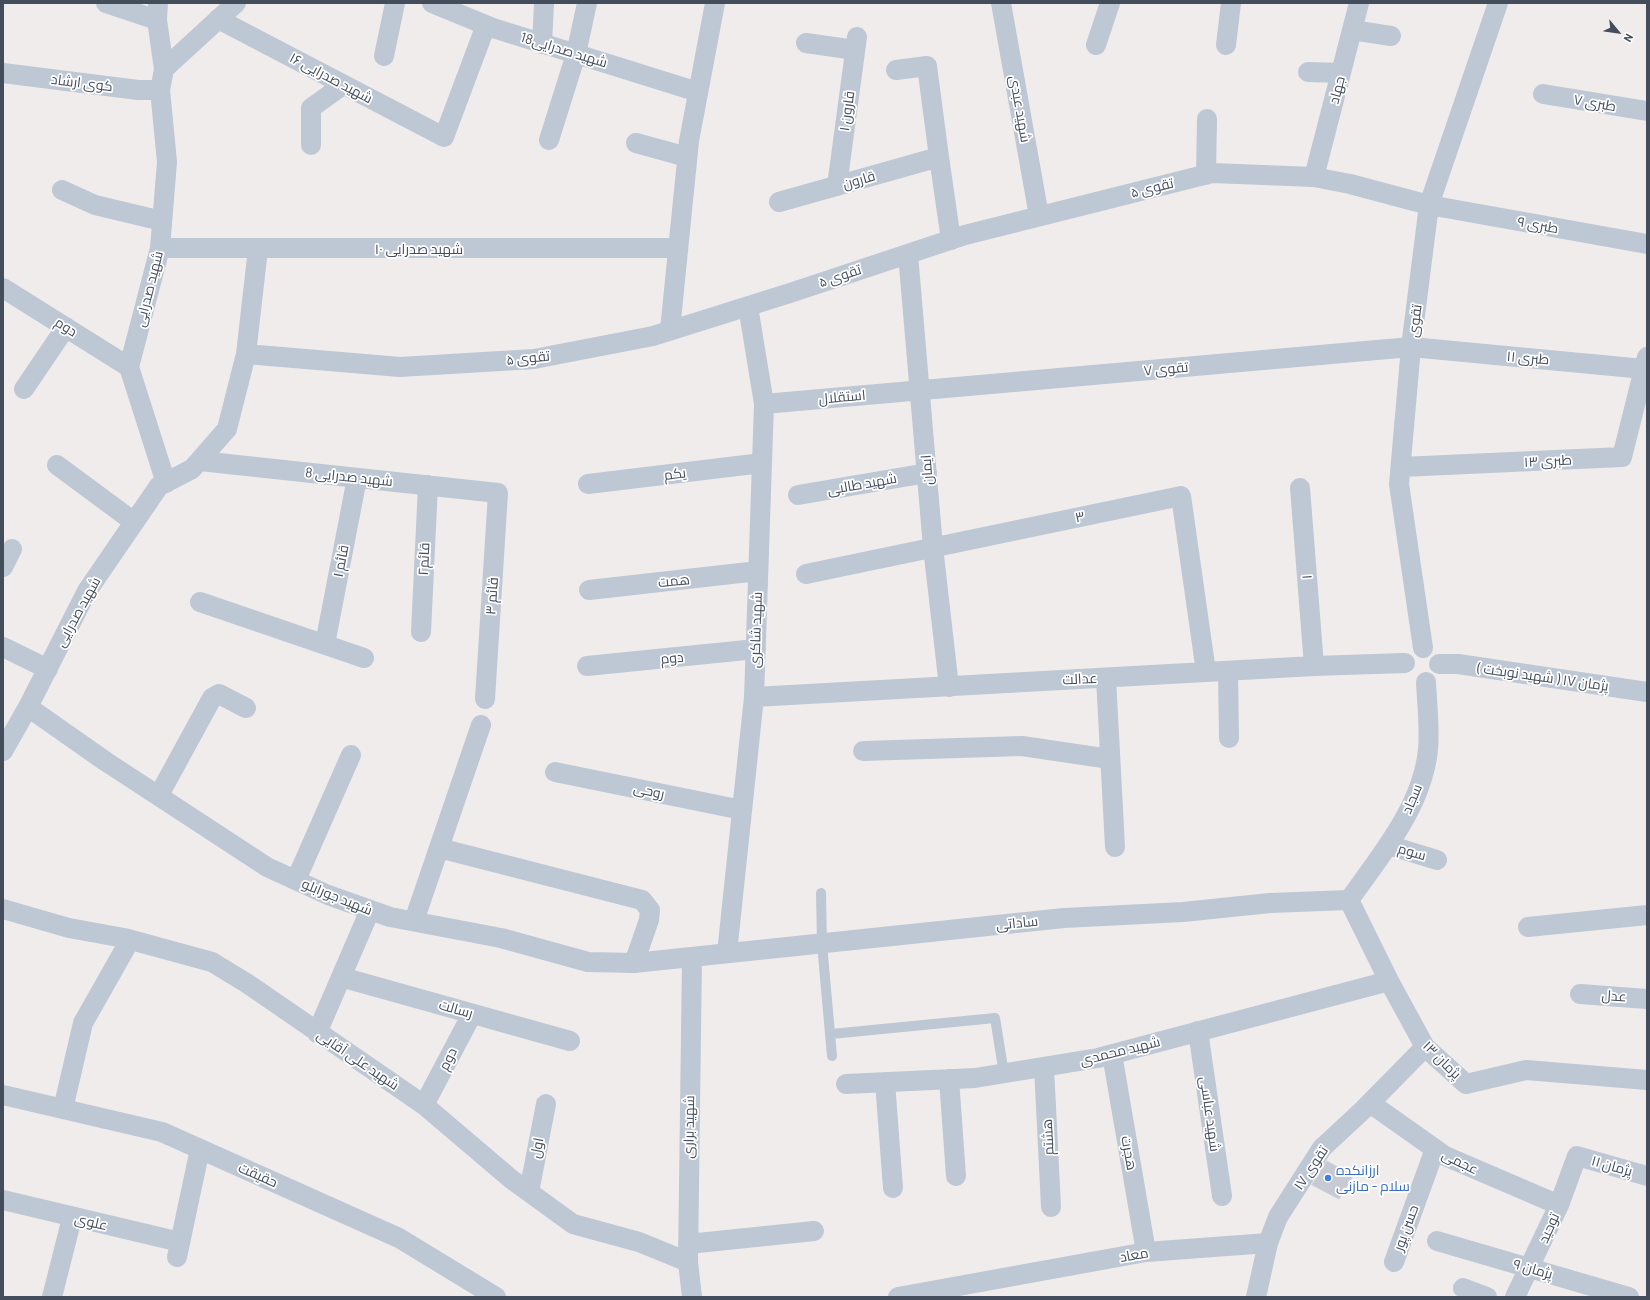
<!DOCTYPE html>
<meta charset="utf-8">
<style>
body{margin:0}
#map{position:relative;width:1650px;height:1300px;overflow:hidden;background:#f0ecec;font-family:Barlow,sans-serif}
canvas{display:block}
.frame{position:absolute;inset:0;border:4px solid #434d5c;pointer-events:none}
.north{position:absolute;left:1598px;top:12px;width:40px;height:40px;-webkit-text-stroke:3px #fff;paint-order:stroke;rotate:119deg;font-size:11px;font-weight:700;line-height:16px;text-align:center;color:#434d5c}
.north::after{content:'';display:block;margin:auto;width:14px;height:18px;background:#434d5c;clip-path:polygon(50% 0,100% 100%,50% 72%,0 100%)}
</style>
<div id="map">
<canvas width="1650" height="1300"></canvas>
<div class="frame"></div>
<div class="north">N</div>
</div>
<script>
const c = document.querySelector('canvas').getContext('2d');
c.lineJoin = 'round';
function fill(path, color) { c.fillStyle = color; c.fill(path, 'evenodd'); }
function stroke(path, color, width, dash) { c.strokeStyle = color; c.lineWidth = width; c.lineCap = dash ? 'butt' : 'round'; c.setLineDash(dash || []); c.stroke(path); }
function label(font, color, halo, rows, align = 'center') {
  c.font = font + ' Barlow,Cairo,sans-serif'; c.lineWidth = 3.5; c.setLineDash([]); c.textBaseline = 'middle'; c.strokeStyle = halo; c.fillStyle = color; for (const [text, x, y, turn = 0] of rows) {
    c.save(); c.translate(x, y); c.rotate((+turn || 0) * Math.PI / 180); c.textAlign = isNaN(turn) ? turn : align; if (halo) c.strokeText(text, 0, 0); c.fillText(text, 0, 0); c.restore();
  }
}
const building = new Path2D(`
 M1327,1161L1353,1176L1339,1199L1312,1185Z`);
fill(building, '#c8cad3');
stroke(building, '#cfd1d9', 1);
stroke(new Path2D(`
 M821,893L822,944L832,1056
 M831,1034L995,1018L1004,1074`), '#bec7d4', 10);
stroke(new Path2D(`
 M106,3L157,20
 M158,3L157,20L164,69L160,90L167,162L160,248L129,367L166,483
 M432,3L493,28L698,92
 M1001,3L1039,216
 M218,19L444,137L486,25
 M1352,30L1391,36
 M806,43L855,50
 M542,44L544,3
 M1096,45L1110,3
 M1226,45L1231,3
 M384,56L395,3
 M164,69L236,3
 M896,70L927,66L939,157
 M1308,72L1341,73
 M3,73L138,90H160
 M1543,94L1647,111
 M549,140L576,54L587,3
 M636,143L687,157
 M311,145V108L343,85
 M1206,175L1207,119
 M1314,177L1359,3
 M837,186L857,37
 M62,190L95,205L162,221
 M779,202L939,157L951,240
 M160,248H678
 M908,254L933,547L949,687
 M3,288L129,367
 M670,330L689,141L715,3
 M246,354L400,367L534,359L653,336L790,293L965,235L1212,173L1314,177L1350,184L1429,205L1647,244
 M24,389L66,327
 M764,404L1411,347L1644,369
 M200,461L498,493L485,699
 M57,465L134,522
 M1401,467L1622,457L1647,357
 M588,484L762,463
 M1300,488L1314,666
 M798,495L927,473
 M3,567L12,549
 M806,574L1181,496L1206,672
 M589,590L758,571
 M200,602L364,658
 M421,632L428,485
 M325,644L357,478
 M3,647L48,669
 M1423,648L1399,484L1411,347L1429,205L1498,3
 M1439,664H1458L1647,692
 M587,666L756,649
 M1228,671L1229,738
 M1106,678L1115,847
 M754,697L1314,666L1405,663
 M28,707L105,761L267,867L328,895L390,917L501,938L588,962L634,963L1064,918L1183,912L1270,903L1349,900L1389,981L1425,1047L1466,1084L1526,1070L1647,1080
 M3,751L28,707L87,591L159,486L192,469L227,429L246,354L258,249
 M863,751L1022,746L1110,759
 M555,772L742,810
 M159,795L212,698L219,694L246,708
 M1388,845L1437,860
 M439,848L642,900L650,910L649,920L634,963
 M296,880L351,755
 M1349,900C1381,855 1422,807 1428,750C1430,728 1427,704 1426,682
 M3,909L69,928L124,938L212,962L248,984L424,1105L511,1179L573,1224L639,1242L688,1262
 M414,921L481,725
 M1528,927L1647,915
 M727,953L754,697L764,404L748,306
 M692,957L688,1262L692,1297
 M341,977L570,1041
 M1580,994L1647,999
 M1198,1031L1222,1196
 M317,1033L370,910
 M1112,1054L1146,1252
 M1044,1067L1051,1207
 M949,1079L956,1176
 M885,1082L893,1188
 M846,1084L975,1078L1098,1058L1389,981
 M3,1095L162,1132L399,1238L496,1297
 M1370,1103L1445,1156L1559,1205
 M424,1105L472,1014
 M63,1109L83,1023L130,940
 M529,1192L546,1104
 M3,1200L180,1242
 M1437,1241L1629,1297
 M688,1244L814,1231
 M177,1257L200,1149
 M1394,1262L1435,1149
 M1463,1288L1487,1297
 M52,1297L72,1218
 M898,1297L1146,1252L1268,1243
 M1256,1297L1268,1243L1278,1217L1322,1148L1363,1110L1425,1047
 M1515,1297L1559,1205L1577,1156L1647,1176`), '#bec7d4', 20);
for (const [x, y, r, color] of [
 [1328,1178,4,"#3f7fe0"]
]) { const dot = new Path2D(); dot.arc(x, y, r, 0, 2 * Math.PI); c.fillStyle = color; c.fill(dot); stroke(dot, '#fff', 1.5); }
label('14px', '#434d5c', '#fff', [
 ["شهید صدرایی18",564,50,17],
 ["شهید صدرایی ۱۶",331,78,28],
 ["کوی ارشاد",82,83,7],
 ["جهاد",1337,90,-75],
 ["طبری ۷",1595,103,10],
 ["شهید عبدی",1020,109,80],
 ["قارون ۱",847,111,-82],
 ["قارون",859,180,-16],
 ["تقوی ۵",1152,188,-14],
 ["طبری ۹",1538,225,10],
 ["شهید صدرایی ۱۰",419,249],
 ["تقوی ۵",840,276,-19],
 ["شهید صدرایی",149,289,-76],
 ["تقوی",1415,321,-83],
 ["دوم",66,327,32],
 ["تقوی ۵",528,358,-6],
 ["طبری ۱۱",1528,358,5],
 ["تقوی ۷",1166,369,-5],
 ["استقلال",842,397,-5],
 ["طبری ۱۳",1548,461,-3],
 ["ایمان",927,470,-94],
 ["یکم",675,474,-7],
 ["شهید صدرایی 8",349,477,6],
 ["شهید طالبی",862,484,-10],
 ["۳",1080,517,-12],
 ["قائم۲",424,559,-87],
 ["قائم ۱",341,561,-79],
 ["۱",1307,577,-94],
 ["همت",674,581,-6],
 ["قائم ۳",492,596,-86],
 ["شهید صدرایی",78,612,-61],
 ["شهید شاکری",756,630,-88],
 ["دوم",672,658,-6],
 ["پژمان ۱۷ ( شهید نوبخت )",1543,677,8],
 ["عدالت",1080,679,-3],
 ["روحی",649,791,12],
 ["سجاد",1412,799,-67],
 ["سوم",1412,852,16],
 ["شهید جورابلو",337,897,22],
 ["ساداتی",1017,923,-6],
 ["عدل",1614,996,4],
 ["رسالت",456,1009,16],
 ["شهید محمدی",1120,1051,-14],
 ["دوم",448,1059,-63],
 ["شهید علی آقایی",358,1060,34],
 ["پژمان ۱۳",1442,1060,45],
 ["شهید عباسی",1210,1114,82],
 ["شهید براری",689,1127,-89],
 ["هشتم",1048,1137,-93],
 ["اول",537,1148,-79],
 ["هجرت",1129,1153,80],
 ["عجمی",1460,1162,26],
 ["پژمان ۱۱",1612,1166,16],
 ["تقوی ۱۷",1311,1168,-56],
 ["حقیقت",258,1175,24],
 ["علوی",91,1222,13],
 ["حسن پور",1406,1228,-70],
 ["توحید",1549,1228,-66],
 ["معاد",1134,1255,-10],
 ["پژمان ۹",1533,1269,16]
]);
label('14px', '#366cbe', '#fff', [
 ["ارزانکده",1336,1170],
 ["سلام - مازنی",1336,1186]
], 'left');
</script>
